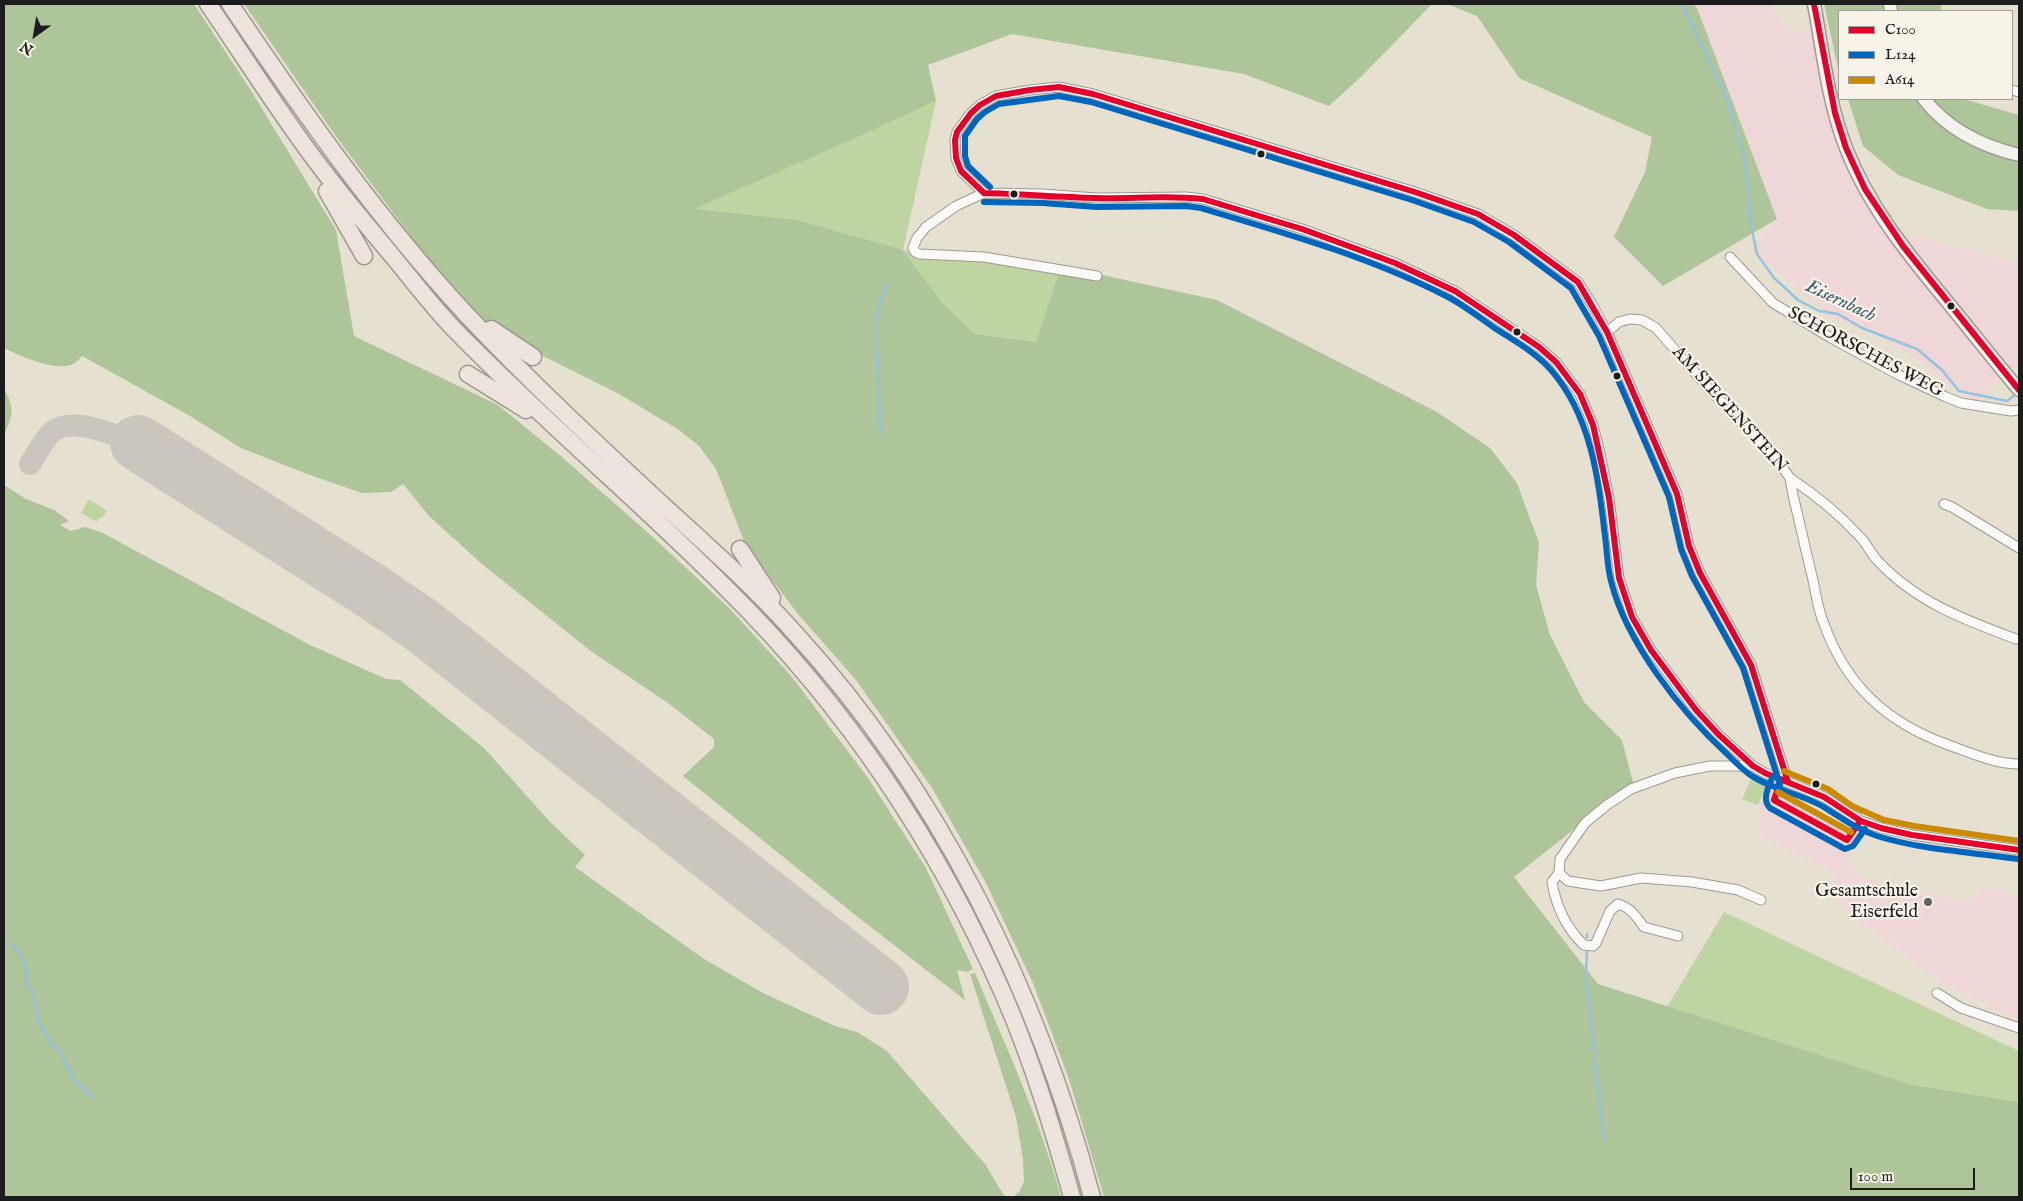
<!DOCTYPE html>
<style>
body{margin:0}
#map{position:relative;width:2023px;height:1201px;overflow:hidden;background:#e6e0d1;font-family:"IM FELL English",serif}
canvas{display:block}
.frame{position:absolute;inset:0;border:5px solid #1c1c1c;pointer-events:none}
.legend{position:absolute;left:1838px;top:10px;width:175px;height:90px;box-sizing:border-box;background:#f7f3e8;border:1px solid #9f9d96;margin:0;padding:6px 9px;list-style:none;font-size:15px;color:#1c1c1c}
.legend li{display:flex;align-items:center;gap:10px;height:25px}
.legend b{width:25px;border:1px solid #9f9d96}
.north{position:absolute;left:10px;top:10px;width:50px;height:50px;-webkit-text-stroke:4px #f7f3e8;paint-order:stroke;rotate:212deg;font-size:14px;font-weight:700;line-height:20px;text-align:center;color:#1c1c1c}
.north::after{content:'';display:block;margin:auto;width:18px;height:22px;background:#1c1c1c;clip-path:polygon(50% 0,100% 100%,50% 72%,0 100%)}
.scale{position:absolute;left:1850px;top:1168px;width:125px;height:22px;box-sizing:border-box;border:2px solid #1c1c1c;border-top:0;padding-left:6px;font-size:15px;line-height:18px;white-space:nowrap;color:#1c1c1c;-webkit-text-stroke:4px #f7f3e8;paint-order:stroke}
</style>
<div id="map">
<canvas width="2023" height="1201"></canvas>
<div class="frame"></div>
<ul class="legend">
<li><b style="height:6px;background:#e4002b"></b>C100</li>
<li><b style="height:6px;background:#0065bd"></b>L124</li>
<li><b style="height:6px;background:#cb8a06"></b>A614</li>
</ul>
<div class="north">N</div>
<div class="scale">100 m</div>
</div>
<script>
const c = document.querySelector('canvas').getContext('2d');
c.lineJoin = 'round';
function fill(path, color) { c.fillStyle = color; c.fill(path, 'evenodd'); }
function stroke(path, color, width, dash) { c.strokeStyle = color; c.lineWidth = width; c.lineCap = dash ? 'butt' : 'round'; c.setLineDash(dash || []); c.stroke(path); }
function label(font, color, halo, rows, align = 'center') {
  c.font = font + ' "IM FELL English",serif'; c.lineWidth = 4.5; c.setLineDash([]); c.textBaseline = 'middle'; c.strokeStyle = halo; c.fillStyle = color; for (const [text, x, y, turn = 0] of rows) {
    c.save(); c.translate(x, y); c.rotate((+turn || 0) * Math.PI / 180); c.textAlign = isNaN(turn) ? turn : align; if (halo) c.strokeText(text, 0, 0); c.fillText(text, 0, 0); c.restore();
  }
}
fill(new Path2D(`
 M1693,4H1770L1784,26L1794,33L1813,28L1839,143L1858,188L1893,245L1913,235L2019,263V360L1978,402L1959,391L1906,351L1862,328L1830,316L1751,249L1777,219L1697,8Z
 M1769,784L1850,831L1842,845L1860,877L1964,901L1991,887L2019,898V1020L1937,979L1838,904L1833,871L1760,835V806Z`), '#eed7d6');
fill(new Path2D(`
 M936,101L903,250L1061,266L1036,342L975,334L941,301L903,250L693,209L858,137Z
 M89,499L107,511L102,518L100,517L97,522L81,513Z
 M1755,771L1770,776L1758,805L1742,799Z
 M1724,912L2019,1051V1102L1913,1085L1667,1007Z`), '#bed4a1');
fill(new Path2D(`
 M4,4H194L250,89L336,230L354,336L498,405L563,458L655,539L731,610L792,677L868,778L926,868L973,969L968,972L957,970L965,1000L854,914L683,776L714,747V739L668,703L592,652L482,564L430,517L403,484L391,492L362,493L307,474L241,448L190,416L82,356C80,358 76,363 73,364C56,372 19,356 4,348Z
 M244,4H1432L1362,76L1329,106L1244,74L1012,34L928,65L936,101L858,137L694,209L796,220L903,250L941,301L975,334L1036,342L1061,266L1217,300L1437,412L1490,448L1517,483L1539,543L1536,585L1550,635L1584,702L1622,740L1633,782L1514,877L1598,984L1913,1085L2019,1102V1197H1104L1069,1079L1033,983L986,883L932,788L856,680L798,614L746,546L716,469L699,446L679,430L619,394L495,332L424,254L335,135Z
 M1447,4H1693L1697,8L1777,219L1663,286L1614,237L1645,172L1652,137L1519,78L1477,16Z
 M1824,4H1941V11H1839V72Z
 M1848,99H1963L2019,115V211L1987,209L1898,175L1863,146Z
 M4,389C15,408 13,415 4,435Z
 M4,485L26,499L54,510L69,521L60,525L71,531L85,527L101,532L310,645L386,679L400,680L484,748L550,822L585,855L575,867L704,959L763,993L835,1026L857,1032L886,1050L985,1164L1005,1197H4Z
 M975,973C1006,1047 1040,1120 1061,1197H1013L1019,1192L1024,1181L1023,1159L1016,1117L970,974Z`), '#adc598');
stroke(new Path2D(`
 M1682,4L1725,94L1744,156L1748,186L1750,220L1757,254L1774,278L1798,300L1819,311L1838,314L1862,328L1917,349L1942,370L1959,391L2007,401L2016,394
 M880,432L876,324L879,304L887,285
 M1587,934V937
 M10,942L22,957L26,969V982L34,996L38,1021L51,1043L59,1050L74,1079L92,1097
 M1587,950L1586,977L1594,1052
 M1594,1059L1604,1139`), '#96c2e1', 2.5);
stroke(new Path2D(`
 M30,464C37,454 43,440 52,432C74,415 115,436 138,443`), '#cac6be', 22);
stroke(new Path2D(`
 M138,443L373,592L420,624L881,987`), '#cac6be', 56);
const street = new Path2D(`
 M2012,90L2019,92
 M984,193L961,171L956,158L955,140L957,132L971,113L980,105L996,96L1030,90L1059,87L1093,94L1415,192L1478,214L1514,235L1578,282L1593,306L1607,332L1677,494L1689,546L1700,573L1751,665L1788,782
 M1730,257L1773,303L1831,338L1899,375L1946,397L1961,403L2011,411L2019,410
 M1097,276L984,257L920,254L915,252L913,248L917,238L926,227L956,206L984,193L1043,194L1096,198L1186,197L1203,199L1302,229L1395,263L1455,291L1539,347L1556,362L1580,394L1593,425L1600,453L1609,498L1619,578L1632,617L1651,650L1696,710L1718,734L1753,766L1765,773L1824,797L1861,821L1881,828L1912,835L2019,850
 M1607,332L1619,322L1630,319L1642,320L1656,328L1708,388L1775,457L1790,478L1793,495C1800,524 1806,552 1813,580C1816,595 1818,610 1824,624C1846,685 1886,722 1946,744C1968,752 1995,764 2019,764
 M1790,478C1814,494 1841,516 1860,537C1867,544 1871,554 1878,561C1916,602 1965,620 2016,639
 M1944,504L1952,507L2019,548
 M1559,873L1568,881L1601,886L1641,878L1692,882L1738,890L1761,900
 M1678,936L1644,927C1636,917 1632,908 1618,904L1610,911L1596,943L1593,946L1584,945C1566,928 1556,906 1552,882L1559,873L1560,859L1585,823L1607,805L1631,789L1675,773L1710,766H1753
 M1937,993L1961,1008L2019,1028`);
const secondary = new Path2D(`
 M1814,4C1823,52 1828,102 1846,148C1868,205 1907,253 1945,299C1970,330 1994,360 2019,390
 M1890,4L1891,11
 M1924,99C1948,130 1981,146 2019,155`);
const highway = new Path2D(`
 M208,4C236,45 263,87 292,128C323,173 359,216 394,258C413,281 431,305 452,327C541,419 639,500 729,591C847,708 939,846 1005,998C1033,1063 1053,1130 1072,1197
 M230,4C303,112 377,218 466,314C529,381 597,444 665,507C709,547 754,587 794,632C939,790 1037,991 1092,1197
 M327,191L364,256
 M491,329L533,357
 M468,374L526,410
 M740,549L772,598`);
stroke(street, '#9d9a91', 11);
stroke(secondary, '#9d9a91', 15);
stroke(highway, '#9d9a91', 19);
stroke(street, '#fbfaf8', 9);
stroke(secondary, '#f5f2ed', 12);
stroke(highway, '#ece4dc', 16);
stroke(new Path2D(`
 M1814,4L1835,113L1846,148L1865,189L1903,246L2019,390
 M984,193C1021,194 1058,197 1095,198C1131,199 1167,195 1203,199L1302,229L1395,263L1455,291L1539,347L1556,362L1580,394L1593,425L1609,498L1619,578L1632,617L1651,650L1696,710L1718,734L1753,766L1765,773L1824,797L1861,821L1881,828L1912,835L2019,850
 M984,193L961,171L956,158L955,140L957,132L971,113L980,105L996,96L1030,90L1059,87L1093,94L1415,192L1478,214L1514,235L1578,282L1607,332L1677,494L1689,546L1700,573L1751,665L1788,782
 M1781,779L1774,800L1847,840L1858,824`), '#e4002b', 6);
stroke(new Path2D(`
 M990,187L968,166L965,156V136L977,119L985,112L999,104L1059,96L1091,102L1412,200L1474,222L1509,242L1571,288L1599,336L1669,497L1681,549L1692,576L1743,668L1780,785
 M984,202L1043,203L1096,207L1186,206L1201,208C1285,233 1370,257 1448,297C1465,306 1480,318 1496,329C1515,341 1536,353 1551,370C1591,416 1598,477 1605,536C1607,550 1607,566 1611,581C1626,642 1681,712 1727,754C1734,761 1741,768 1749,774C1770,789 1799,793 1822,806C1840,817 1856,829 1877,836C1922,850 1971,852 2018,859
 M1773,776C1769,786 1761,800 1770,808L1845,849L1853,846L1865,829`), '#0065bd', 6);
stroke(new Path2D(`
 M1784,771L1828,789L1852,806L1884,820L1914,826L2019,841
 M1778,792L1851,832`), '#cb8a06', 6);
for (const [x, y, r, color] of [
 [1261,154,4.5,"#1c1c1c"],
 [1014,194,4.5,"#1c1c1c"],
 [1951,306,4.5,"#1c1c1c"],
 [1517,332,4.5,"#1c1c1c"],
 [1617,376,4.5,"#1c1c1c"],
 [1816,784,4.5,"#1c1c1c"],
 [1928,902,5,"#63615b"]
]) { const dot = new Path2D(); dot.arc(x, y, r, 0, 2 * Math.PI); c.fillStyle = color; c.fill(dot); stroke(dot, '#f7f3e8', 2); }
label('18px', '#1c1c1c', '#f7f3e8', [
 ["SCHORSCHES WEG",1865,353,28],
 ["AM SIEGENSTEIN",1729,410,48]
]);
label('18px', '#1c1c1c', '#f7f3e8', [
 ["Gesamtschule",1918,892],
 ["Eiserfeld",1918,913]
], 'right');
label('italic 19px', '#3f596e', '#f7f3e8', [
 ["Eisernbach",1840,302,25]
]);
</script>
